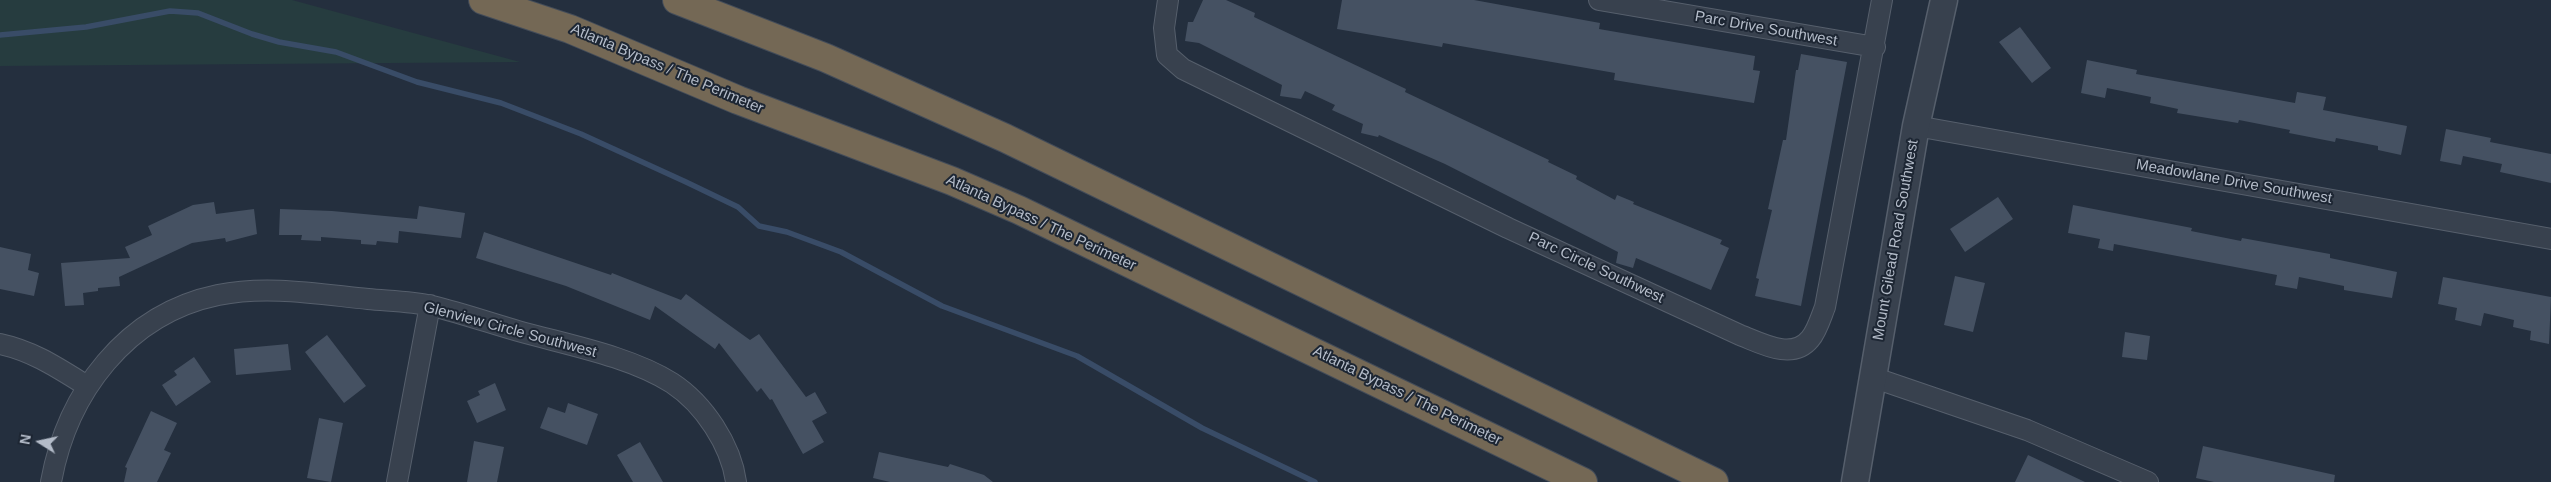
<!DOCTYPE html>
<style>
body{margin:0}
#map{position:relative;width:2551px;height:482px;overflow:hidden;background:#242f3e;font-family:Helvetica,sans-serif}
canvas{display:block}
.north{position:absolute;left:15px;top:417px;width:50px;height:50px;-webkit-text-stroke:4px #1d2633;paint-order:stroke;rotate:280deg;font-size:14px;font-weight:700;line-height:20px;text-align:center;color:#b4bcc9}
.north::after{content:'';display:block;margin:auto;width:18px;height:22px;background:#b4bcc9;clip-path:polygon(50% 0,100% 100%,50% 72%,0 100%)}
</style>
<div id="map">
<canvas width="2551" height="482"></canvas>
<div class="north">N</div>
</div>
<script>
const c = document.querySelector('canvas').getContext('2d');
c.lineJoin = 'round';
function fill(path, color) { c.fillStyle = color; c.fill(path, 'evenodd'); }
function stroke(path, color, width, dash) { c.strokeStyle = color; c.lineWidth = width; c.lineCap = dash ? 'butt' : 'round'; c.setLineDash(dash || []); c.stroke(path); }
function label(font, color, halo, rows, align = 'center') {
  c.font = font + ' Helvetica,sans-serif'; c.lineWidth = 4; c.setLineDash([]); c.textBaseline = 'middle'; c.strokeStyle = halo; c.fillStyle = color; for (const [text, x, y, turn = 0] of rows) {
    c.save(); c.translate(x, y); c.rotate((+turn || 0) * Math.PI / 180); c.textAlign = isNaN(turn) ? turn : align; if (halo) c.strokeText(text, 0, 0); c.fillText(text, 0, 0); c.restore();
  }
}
fill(new Path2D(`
 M0,0H292L520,62L0,66Z`), '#263c3f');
stroke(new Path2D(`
 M0,35L86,27L170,11L198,13L252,34L279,42L336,52L417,82L501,103L581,134L686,182L738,207L759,226L787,232L841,252L942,306L1077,356L1202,428L1315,482`), '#394c67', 5.5);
fill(new Path2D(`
 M1203,0H1226L1255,13L1254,17L1406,89L1405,92L1549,160L1548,162L1577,176L1576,179L1615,200L1617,195L1634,202L1633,204L1722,240L1720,244L1729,248L1711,290L1636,258L1633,268L1616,263L1618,252L1569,227L1445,164L1379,135L1378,137L1361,133L1363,124L1332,110L1335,105L1305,91L1301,99L1280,96L1282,85L1199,43L1185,41L1188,22H1193Z
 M1342,0H1474L1600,23L1599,29L1755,56L1753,70L1760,71L1754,103L1614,80L1615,73L1443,43L1442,47L1337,29Z
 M2020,27L2051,68L2032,83L1999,42Z
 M1801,54L1847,62L1801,306L1755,296L1759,279L1756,278L1772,210L1768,209L1783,140H1786L1796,70H1798Z
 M2087,60L2137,70L2136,74L2295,103L2297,92L2326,97L2323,110L2407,126L2401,155L2378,150V146L2336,138L2335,142L2289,133L2290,130L2239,120L2238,123L2177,113L2178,109L2150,103L2151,97L2107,88L2105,98L2081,93Z
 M2446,129L2491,138L2490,142L2551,154V183L2500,172L2502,164L2463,156L2461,165L2440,161Z
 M1998,197L2013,219L1965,252L1950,229Z
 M214,202L216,214L254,209L257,234L226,242L225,238L192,243L119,277L120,286L98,288V291L83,293L84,305L65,306L61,263L130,258L125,247L152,235L148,226L193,205Z
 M2073,205L2192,228L2191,231L2241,241L2242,238L2330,254V258L2397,272L2392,298L2344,290V286L2299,277L2297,289L2275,285L2277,275L2114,244L2113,251L2098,248L2100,239L2068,233Z
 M419,206L465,213L461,238L399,231L398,243L377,241L376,245L361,244V240L321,237V241L301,240L302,235H279L280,209L332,211L417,219Z
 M484,232L611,275L612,273L681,300L686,294L750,340L759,334L806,397L815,392L827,413L812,421L824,442L803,454L772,399L770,400L761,388L757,392L719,343L715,349L655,306L650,320L566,286L476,258Z
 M0,247L31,254L28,270L39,273L34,296L0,289Z
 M1955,276L1985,283L1973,332L1944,325Z
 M2443,277L2551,297L2549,344L2530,340L2531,331L2513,327L2514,320L2484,313L2481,326L2455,320L2457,308L2438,304Z
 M2125,332L2150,336L2147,360L2122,357Z
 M327,335L366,386L344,403L305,352Z
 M288,344L291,370L236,375L234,349Z
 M194,357L211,382L176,406L162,385L177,375L174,371Z
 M495,383L506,410L477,423L467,401L480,395L478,391Z
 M568,403L598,414L587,445L540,428L548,407L565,413Z
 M151,411L177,423L164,450L171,453L157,482H124L127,468L125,467Z
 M319,418L343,423L331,482L307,478Z
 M474,441L504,447L497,482H467Z
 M640,442L663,482H633L617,455Z
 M2203,446L2335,475L2334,482H2214L2196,478Z
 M879,452L948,467L950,464L984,475L993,482H890L873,478Z
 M2028,455L2085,482H2015Z`), '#455162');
const minor = new Path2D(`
 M1168,0L1164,28L1167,55L1183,69L1508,228L1740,335C1761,343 1792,361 1810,339C1817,331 1821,317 1825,307L1882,0
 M1599,0L1875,47
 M1916,126L2551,239
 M0,344C33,351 58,368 87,386
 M1872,377L2027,430L2148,482
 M51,482C67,393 126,314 218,295C267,285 318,294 368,299C388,301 411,301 432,306C461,313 490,323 518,331C568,345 629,356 672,383C704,404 731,445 736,482
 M397,482L430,305`);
const tertiary = new Path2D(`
 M1855,482L1916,126L1944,0`);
const motorway = new Path2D(`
 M483,0L570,29L738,100L952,181L1019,210L1583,482
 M677,0L826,58L1005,138L1714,482`);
stroke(minor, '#565f6c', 22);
stroke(tertiary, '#565f6c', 29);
stroke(motorway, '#434c59', 30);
stroke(minor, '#38414e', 20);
stroke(tertiary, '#38414e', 26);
stroke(motorway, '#746855', 28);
label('15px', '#b4bcc9', '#1d2633', [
 ["Parc Drive Southwest",1766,29,10],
 ["Atlanta Bypass / The Perimeter",667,69,23],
 ["Meadowlane Drive Southwest",2234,182,10],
 ["Atlanta Bypass / The Perimeter",1041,223,25],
 ["Mount Gilead Road Southwest",1896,240,-80],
 ["Parc Circle Southwest",1596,268,25],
 ["Glenview Circle Southwest",510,330,15],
 ["Atlanta Bypass / The Perimeter",1407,396,26]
]);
</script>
